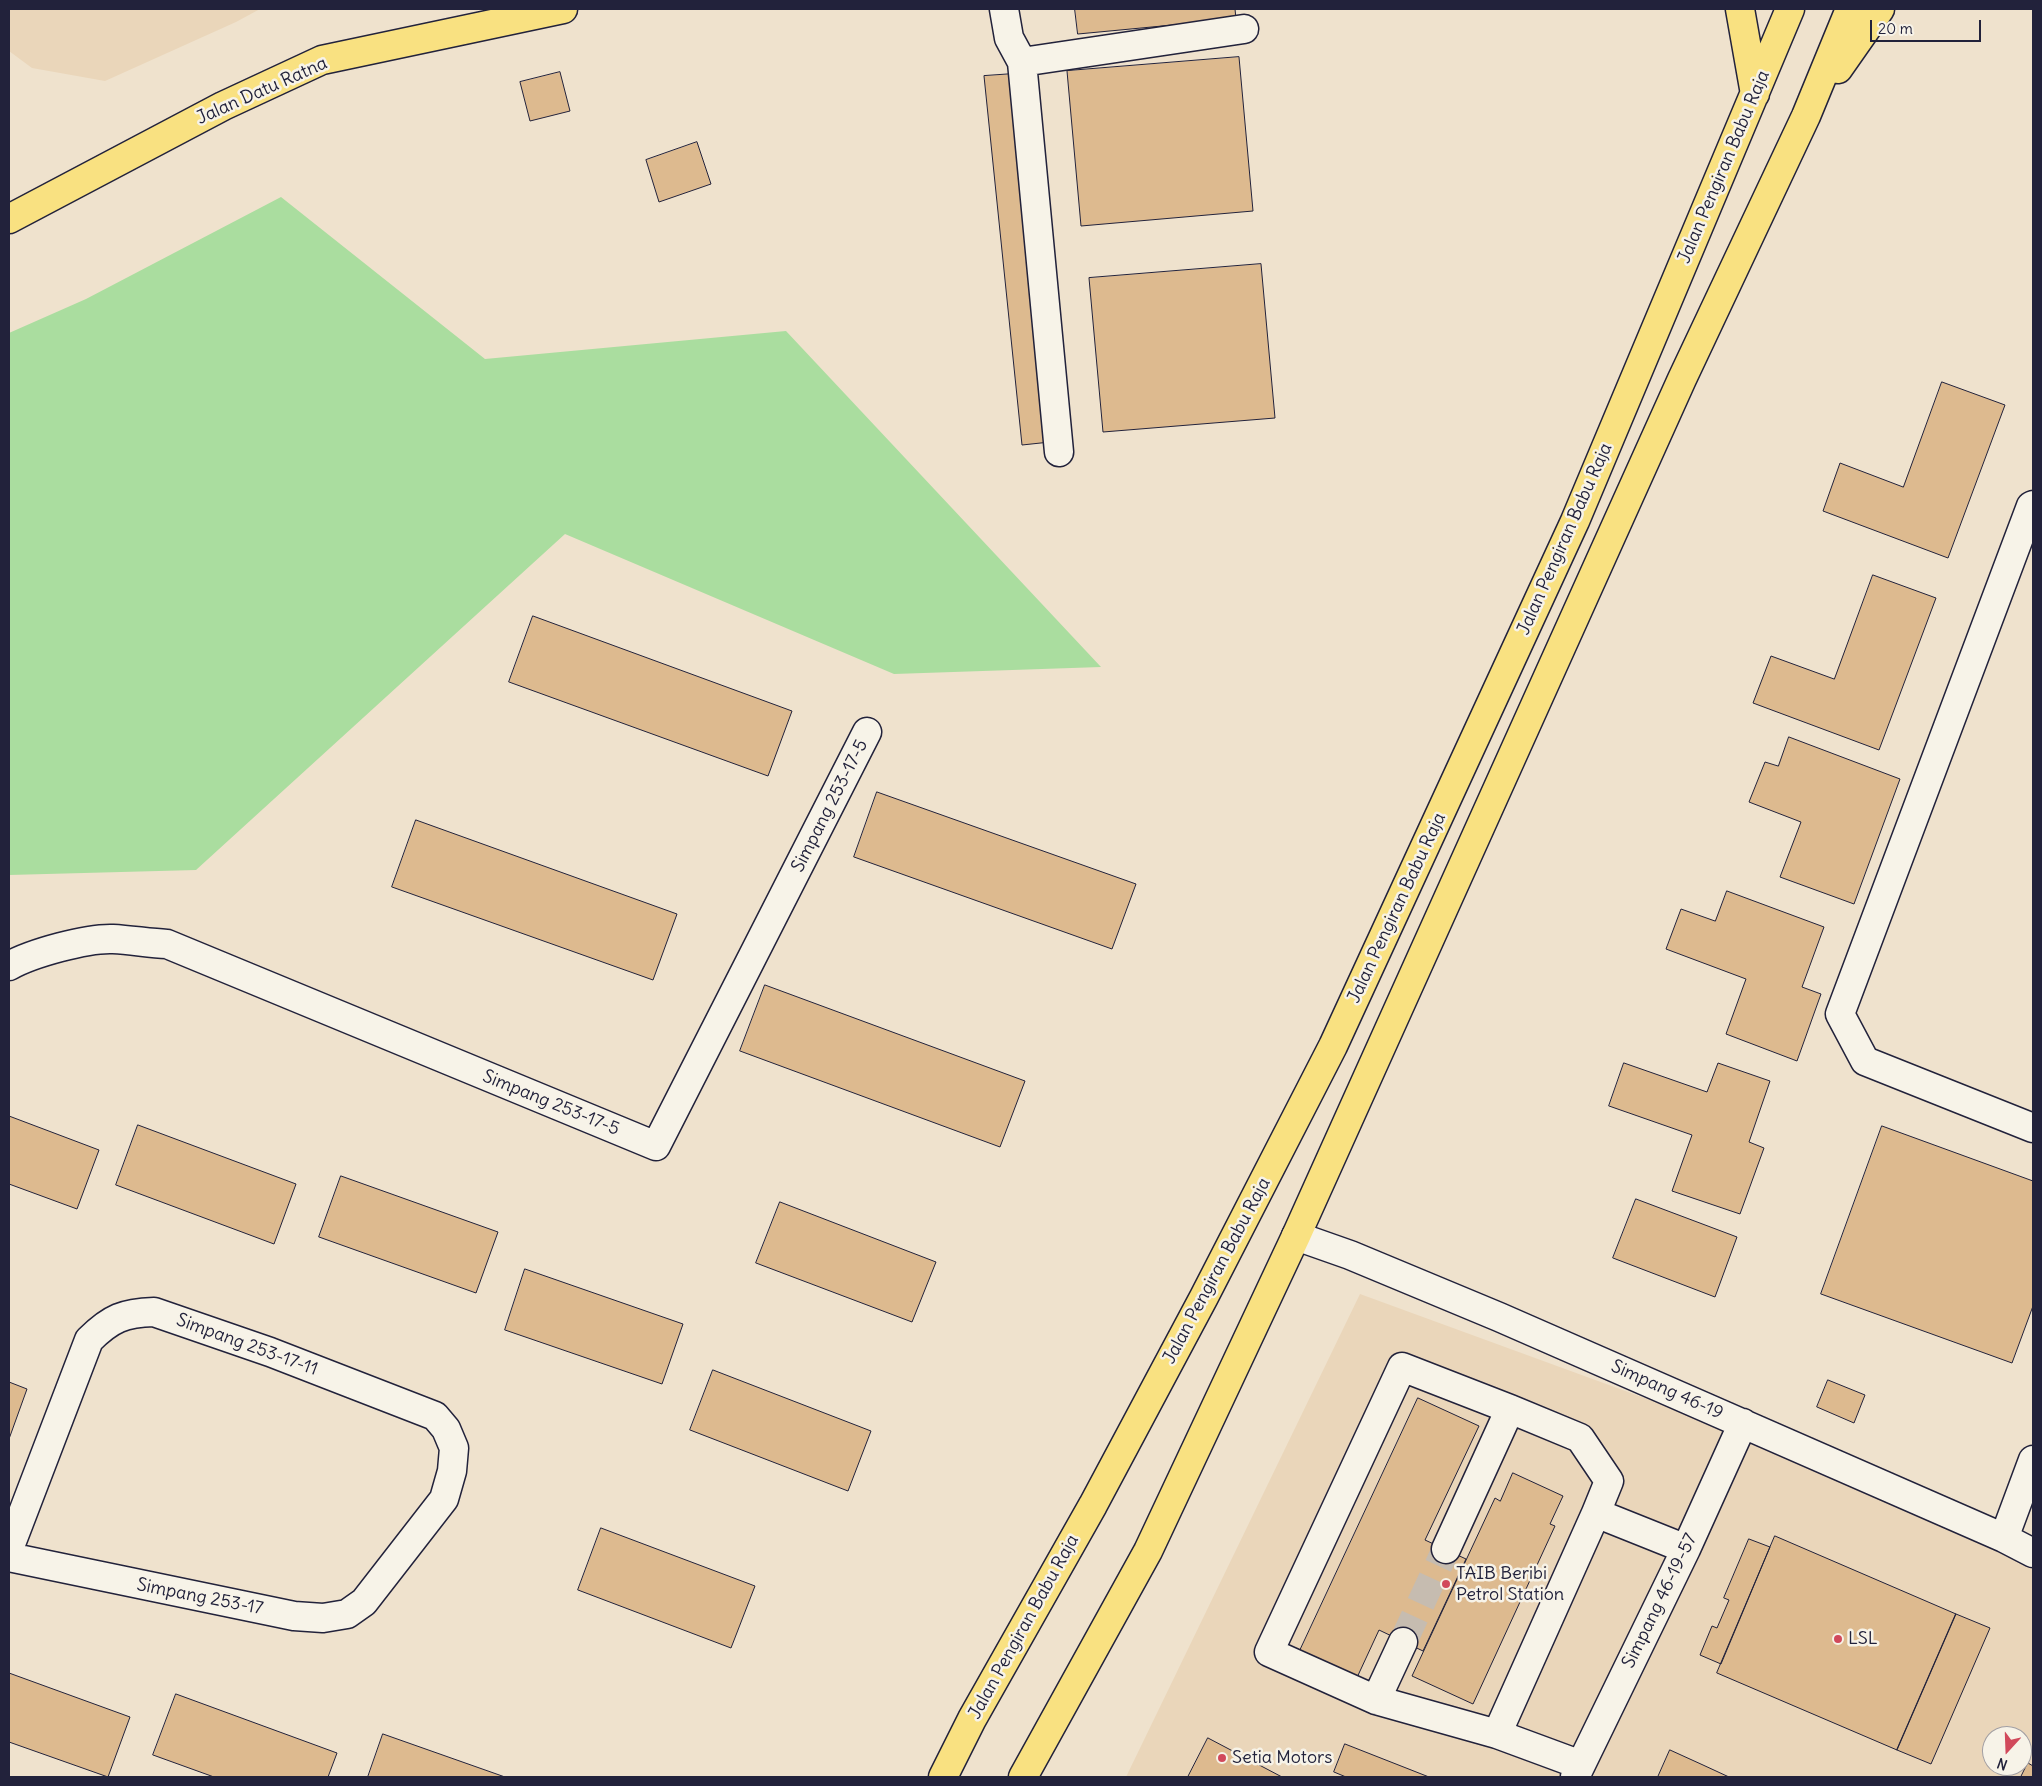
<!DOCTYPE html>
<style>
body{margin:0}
#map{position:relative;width:2042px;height:1786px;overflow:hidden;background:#efe2cd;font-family:Delius,sans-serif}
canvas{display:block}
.frame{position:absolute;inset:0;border:10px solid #22223b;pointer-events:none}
.north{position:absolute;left:1982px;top:1726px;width:50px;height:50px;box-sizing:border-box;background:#f7f3e8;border:1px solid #a29fa3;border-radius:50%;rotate:200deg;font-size:14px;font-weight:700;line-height:20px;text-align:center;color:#22223b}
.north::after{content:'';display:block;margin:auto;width:18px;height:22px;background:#d1495b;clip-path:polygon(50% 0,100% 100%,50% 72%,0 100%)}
.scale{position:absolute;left:1870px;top:20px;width:111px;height:22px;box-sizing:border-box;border:2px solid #22223b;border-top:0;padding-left:6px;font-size:15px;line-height:18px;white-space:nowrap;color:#22223b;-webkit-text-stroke:4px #f7f3e8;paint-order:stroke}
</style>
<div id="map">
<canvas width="2042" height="1786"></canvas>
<div class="frame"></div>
<div class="north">N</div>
<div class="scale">20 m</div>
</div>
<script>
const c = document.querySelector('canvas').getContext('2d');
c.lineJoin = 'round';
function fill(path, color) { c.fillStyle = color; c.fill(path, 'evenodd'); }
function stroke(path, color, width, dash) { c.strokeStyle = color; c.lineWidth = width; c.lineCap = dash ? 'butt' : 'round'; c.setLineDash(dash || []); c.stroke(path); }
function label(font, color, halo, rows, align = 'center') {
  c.font = font + ' Delius,sans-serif'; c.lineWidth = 5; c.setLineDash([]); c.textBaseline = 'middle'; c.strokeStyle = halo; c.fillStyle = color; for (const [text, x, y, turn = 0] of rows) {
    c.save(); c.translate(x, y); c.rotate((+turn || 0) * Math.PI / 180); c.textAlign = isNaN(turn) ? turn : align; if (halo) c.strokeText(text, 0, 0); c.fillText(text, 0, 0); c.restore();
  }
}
fill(new Path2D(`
 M9,9H260L236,22L105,81L32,68L9,51Z
 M1360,1294L2033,1540V1777H1126ZM1992,1736H2022V1766H1992Z`), '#ead6ba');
fill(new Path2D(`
 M281,197L485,359L786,331L1101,667L894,674L565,534L196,870L9,875V333L86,299Z`), '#aadd9f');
const building = new Path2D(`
 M1075,9H1235L1236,19L1078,34Z
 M1239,57L1253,211L1081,226L1067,71Z
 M560,72L570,111L530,121L520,82Z
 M1013,74L1050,442L1022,445L984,76Z
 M697,142L711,184L659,202L646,160Z
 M1261,264L1275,418L1103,432L1089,278Z
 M1942,382L2005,405L1948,558L1823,511L1840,463L1903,487Z
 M1873,575L1936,598L1879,750L1753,703L1771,656L1834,679Z
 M533,616L792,711L768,776L509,682Z
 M1789,737L1900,779L1854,904L1780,877L1801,822L1749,802L1765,762L1778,766Z
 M877,792L1136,884L1112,949L854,857Z
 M416,820L677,914L653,980L392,887Z
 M1727,891L1824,927L1802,987L1821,994L1797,1061L1726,1034L1746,979L1666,949L1681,909L1715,921Z
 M765,985L1025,1081L1000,1147L740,1051Z
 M1624,1063L1707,1092L1718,1063L1770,1081L1749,1142L1764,1148L1740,1214L1672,1191L1692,1135L1609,1106Z
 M9,1116L99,1150L77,1209L9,1184Z
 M138,1125L296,1184L274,1244L116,1185Z
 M1882,1126L2033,1181V1306L2012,1363L1821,1294Z
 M341,1176L498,1232L476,1293L319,1237Z
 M1636,1199L1737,1237L1715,1297L1613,1258Z
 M780,1202L936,1262L912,1322L756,1263Z
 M525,1269L683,1324L662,1384L505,1330Z
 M713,1370L871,1431L848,1491L690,1430Z
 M1828,1380L1865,1395L1854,1423L1817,1407Z
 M9,1382L27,1389L9,1439Z
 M1418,1398L1479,1426L1425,1540L1466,1559L1423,1651L1379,1630L1354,1684L1297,1657Z
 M1513,1473L1563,1496L1550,1524L1555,1526L1473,1704L1412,1676L1495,1498L1500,1501Z
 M601,1528L755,1586L731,1648L578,1590Z
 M1775,1536L1956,1614L1897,1750L1717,1673Z
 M1749,1539L1770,1547L1721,1664L1700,1655L1712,1626L1717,1628L1729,1600L1724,1598Z
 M1956,1614L1990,1628L1931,1764L1897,1750Z
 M9,1673L130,1717L108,1777L9,1742Z
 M176,1694L337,1753L328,1777H214L153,1755Z
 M383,1734L505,1777H368Z
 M1208,1738L1282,1777H1188Z
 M1345,1744L1429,1777H1346L1334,1772Z
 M1670,1750L1703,1765L1729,1777H1658Z
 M2028,1763L2033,1766V1777H2021Z`);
fill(building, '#ddba8f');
stroke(building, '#22223b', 1);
stroke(new Path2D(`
 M1403,1642L1446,1549`), '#c6bcb0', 28, [28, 14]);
const minor = new Path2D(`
 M1004,9L1009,38L1022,62L1059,452
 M1022,62L1244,29
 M2033,505L2031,506L1840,1014L1865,1061L2033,1128
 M9,966C32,953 87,938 113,939C131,940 149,943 167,944L656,1146L867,732
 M1296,1236L1350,1255L1499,1317L2004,1538L2033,1553
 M2004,1538L2033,1460
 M9,1549L89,1340C111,1318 124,1313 154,1312L270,1352L435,1416L446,1429L454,1448L452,1471L444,1499L364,1602L347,1614L323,1618L294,1616L9,1557
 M1446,1549L1510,1409
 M1376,1700L1403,1642
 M1497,1734L1596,1513
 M1581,1765L1497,1734L1376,1700L1269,1652L1402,1367L1510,1409L1580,1438L1609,1481L1596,1513L1686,1549
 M1575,1777L1686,1549L1743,1423`);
const major = new Path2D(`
 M1740,9L1755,94
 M1838,69L1880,9
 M9,219L223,106L322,60L563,9
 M943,1777L972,1719L1093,1505L1204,1297L1333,1046L1575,521L1790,9
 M1023,1777L1148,1551L1296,1236L1682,379L1806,116L1850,9`);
stroke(minor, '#22223b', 31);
stroke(major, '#22223b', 31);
stroke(minor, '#f7f3e8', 28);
stroke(major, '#f9e181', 28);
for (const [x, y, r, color] of [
 [1446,1584,5,"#d1495b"],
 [1838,1639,5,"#d1495b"],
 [1222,1758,5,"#d1495b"]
]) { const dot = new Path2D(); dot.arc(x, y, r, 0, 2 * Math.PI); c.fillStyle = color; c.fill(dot); stroke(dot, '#f7f3e8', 2); }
label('18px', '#22223b', '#f7f3e8', [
 ["Jalan Datu Ratna",262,91,-24],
 ["Jalan Pengiran Babu Raja",1724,167,-67],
 ["Jalan Pengiran Babu Raja",1565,539,-66],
 ["Simpang 253-17-5",830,806,-63],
 ["Jalan Pengiran Babu Raja",1397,908,-65],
 ["Simpang 253-17-5",551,1103,22],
 ["Jalan Pengiran Babu Raja",1217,1271,-62],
 ["Simpang 253-17-11",247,1345,20],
 ["Simpang 46-19",1667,1390,24],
 ["Simpang 253-17",200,1597,11],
 ["Simpang 46-19-57",1660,1601,-64],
 ["Jalan Pengiran Babu Raja",1024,1627,-61]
]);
label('18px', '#22223b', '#f7f3e8', [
 ["TAIB Beribi",1456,1574],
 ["Petrol Station",1456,1595],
 ["LSL",1848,1639],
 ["Setia Motors",1232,1758]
], 'left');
</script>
